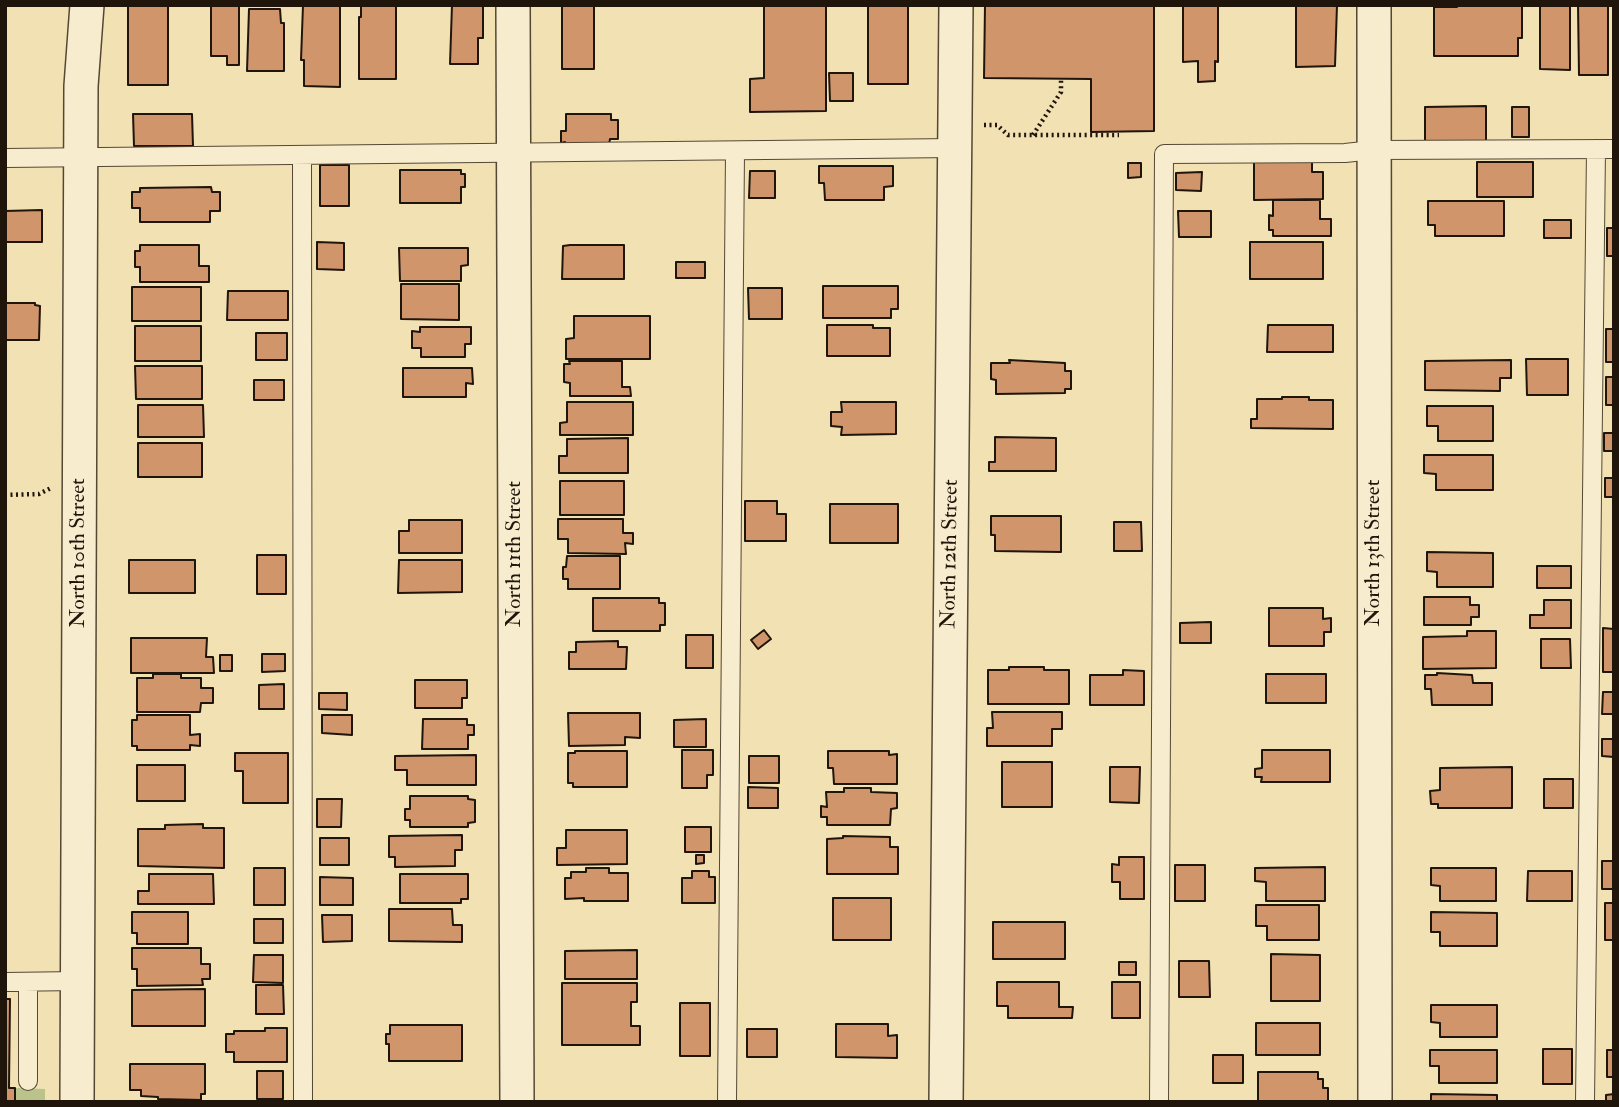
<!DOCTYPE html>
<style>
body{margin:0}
#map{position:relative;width:1619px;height:1107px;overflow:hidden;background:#f2e1b3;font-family:"IM FELL Double Pica",serif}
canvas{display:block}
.frame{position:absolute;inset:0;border:7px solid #1f150b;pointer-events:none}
</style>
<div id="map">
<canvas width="1619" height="1107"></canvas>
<div class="frame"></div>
</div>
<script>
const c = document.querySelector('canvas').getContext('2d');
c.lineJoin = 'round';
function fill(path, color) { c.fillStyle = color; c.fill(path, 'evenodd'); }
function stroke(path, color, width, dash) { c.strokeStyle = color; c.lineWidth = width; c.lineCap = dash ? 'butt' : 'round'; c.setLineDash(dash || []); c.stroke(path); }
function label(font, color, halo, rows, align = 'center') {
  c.font = font + ' "IM FELL Double Pica",serif'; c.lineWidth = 5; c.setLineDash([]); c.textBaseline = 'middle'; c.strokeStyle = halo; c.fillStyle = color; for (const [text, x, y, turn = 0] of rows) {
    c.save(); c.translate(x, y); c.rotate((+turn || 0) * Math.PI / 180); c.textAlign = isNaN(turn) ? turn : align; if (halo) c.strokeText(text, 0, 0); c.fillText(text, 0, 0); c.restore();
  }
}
fill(new Path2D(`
 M15,1088L45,1089V1102H15Z`), '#bac38c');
const building = new Path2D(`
 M128,5H168V85H128Z
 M211,5H239V65H227V56H211Z
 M303,5H340V87L304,86V60H301Z
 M361,5H396V79H359V17H361Z
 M452,5H483V38H478V64H450Z
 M562,5H594V69H562Z
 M764,5H826V111L750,112V79L764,78Z
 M868,5H908V84H868Z
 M985,5H1154V131L1091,132V79L984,78Z
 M1183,5H1218V62L1215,61V81L1198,82V61L1183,62Z
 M1296,5H1337L1335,66L1296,67Z
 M1457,5H1522V38H1518V56H1434V7H1457Z
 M1540,5H1570V70L1540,69Z
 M1578,5H1608V75H1579Z
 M249,9H280L281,23H284V71H247Z
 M829,73H853V101H830Z
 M1486,106V143H1425V107Z
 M1512,107H1529V137H1512Z
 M133,114H192L193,146H134Z
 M566,114H611V120H618V139H610L609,145H565V142L561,143V131H566Z
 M1254,160H1312V172H1323V199L1254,200Z
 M1477,162H1533V197H1477Z
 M1128,163H1141V177L1128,178Z
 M320,165H349V206H320Z
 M819,166H893V186L884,187V200H825L824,183H819Z
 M400,170H461V174H465V187H461V203H400Z
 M750,171H775V198H749Z
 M1202,172L1201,191L1176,190V173Z
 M211,187L212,192H220V211H210V222H140V208H132V192H140V188Z
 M1273,200H1320V219H1331V236H1273V230H1269V215L1273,216Z
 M1428,201H1504V236H1435V225H1428Z
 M42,210V242H5V211Z
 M1178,211H1211V237H1179Z
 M1544,220H1571V238H1544Z
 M1607,228H1614V256H1607Z
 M317,242L344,243V270L317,269Z
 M1250,242H1323V279H1250Z
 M140,245H199V266H209V282H140V267H135V251H140Z
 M570,245H624V279H562L563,246Z
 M399,248H468V265L461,266V281H400Z
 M676,262H705V278H676Z
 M401,284H459V320L401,319Z
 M823,286H898V309H891V318H823Z
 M132,287H201V321H132Z
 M748,288H782V319H749Z
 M228,291H288V320H227Z
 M5,303H35V305L40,306L39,340H5Z
 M574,316H650V359H566V339L574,338Z
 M827,325H873V328H890V356H827Z
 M1268,325H1333V352H1267Z
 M135,326H201V361H135Z
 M420,327H471V344H465V357H421V348H412V331L420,332Z
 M1606,329H1614V362H1606Z
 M256,333H287V360H256Z
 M1526,359H1568V395H1527Z
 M1009,360L1065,363V371H1071V389H1065V393L996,394V380L991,379V363H1010Z
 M1511,360V378H1500V391L1425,390V361Z
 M569,361H622V387H630L631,396H570V383L564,382V364H570Z
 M135,366H202V399H136Z
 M403,368H472L473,384L466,383V397H403Z
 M1606,377H1614V405H1606Z
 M254,380H284V400H254Z
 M1282,397H1309V400H1333V429L1251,428V419H1257V399H1282Z
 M567,402H633V435H560V423L567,422Z
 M841,402H896V434L841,435L842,427L831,426V412H842Z
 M138,405H203L204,437H138Z
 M1427,406H1493V441H1438V426H1427Z
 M1604,433H1614V451H1604Z
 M995,437L1056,438V471H989V462H995Z
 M628,438V473H559V456H567V439Z
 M138,443H202V477H138Z
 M1424,455H1493V490H1436V474L1424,473Z
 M1605,478H1614V497H1605Z
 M560,481H624V515H560Z
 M745,501H777V514H786V541H745Z
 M830,504H898V543H830Z
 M991,516H1061V552L995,551V535H991Z
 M558,519H623V533H633V544L625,543L626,554L568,553V539H558Z
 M409,520H462V553H399V531H409Z
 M1114,522H1141L1142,551H1114Z
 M1427,552L1493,553V587H1437V572L1427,571Z
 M257,555H286V594H257Z
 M567,556H620V589H568V579H563V567H566Z
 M129,560H195V593H129Z
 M399,560H462V592L398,593Z
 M1537,566H1571V588H1537Z
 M1424,597H1470V605H1479V617H1471V625H1424Z
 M593,598H659V603H665V625H660V631H593Z
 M1544,600H1571V628H1530V615H1544Z
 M1269,608H1323V619L1331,618V632H1324V646H1269Z
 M1211,622V643H1180V623Z
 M1603,628L1614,629V672H1603Z
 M764,630L771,639L758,649L751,640Z
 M1467,631H1496V668L1423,669V637L1467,636Z
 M686,635H713V668H686Z
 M131,638H207L206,657H213L214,673H131Z
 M1541,639H1570L1571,668H1541Z
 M618,641V647H627L626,669H569V652H576V642Z
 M262,654H285V671L262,672Z
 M220,655H232V671H220Z
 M1009,667H1044V670H1069V704H988V670H1009Z
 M1123,670L1144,671V705H1090V675H1123Z
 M1437,673L1472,675L1473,683H1492V705H1432L1431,689H1425V675H1437Z
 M153,674H181V678H201V688H213V703H201L200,712H137V678H153Z
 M1266,674H1326V703H1266Z
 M415,680H467V698H462V708H415Z
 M284,684V709H259V685Z
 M1603,692H1614V714H1602Z
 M319,693H347V710L319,709Z
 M992,712H1062V729H1052V746H987V728H993Z
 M568,713H640V738L625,737V745L569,746Z
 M137,715H190V735L200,734V746L190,745V750H137V746H132V720H137Z
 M322,715H352V735L322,733Z
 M423,719H467V725H474V735H468V749H422Z
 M706,719V747H674V720Z
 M1602,739H1614V757L1602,756Z
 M682,750H713V775H707V788H682Z
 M1262,750H1330V782H1261L1262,777H1255V769L1262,768Z
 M575,751H627V787H573V783H568V753H575Z
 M828,751H889V755L897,754V784H834L833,768H828Z
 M235,753H288V803H243V771H235Z
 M476,755V785H407V770H395V756Z
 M749,756H779V783H749Z
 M1002,762H1052V807H1002Z
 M137,765H185V801H137Z
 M1110,767H1140L1139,803L1110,802Z
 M1512,767V808H1438V804H1431L1430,791L1440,790V768Z
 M1544,779H1573V808H1544Z
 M748,787L778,788V808H748Z
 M844,788H871V792L897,793V808L891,809L890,825H827V817H821V806L827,807L826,792H844Z
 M410,796H468V799L475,800V822L468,823V827H410V820H405V809H410Z
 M317,799H342L341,827H317Z
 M203,824V828H224V868L138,866V829H165V825Z
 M685,827H711V852H685Z
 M566,830H627V864L557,865V848H566Z
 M462,835V850H455V866L395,867V857H389V836Z
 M843,836L890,837V847H898V874H827V839L843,838Z
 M320,838H349V865H320Z
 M696,855H704V863L696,864Z
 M1119,857H1144V899H1120V882H1112V864L1119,865Z
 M1602,861H1614V889H1602Z
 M1175,865H1205V901H1175Z
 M1325,867V901H1266V882L1255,881V868Z
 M254,868H285V905H254Z
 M586,868H609V873H628V901H584V898L565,899V878H571V872H586Z
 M1431,868H1496V901H1440V886L1431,885Z
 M692,871H709V877H715V903H682V878H692Z
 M1528,871H1572V901H1527Z
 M149,874H213L214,904H138V891H149Z
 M400,874H468V899H461V903H400Z
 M320,877L353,878V905H320Z
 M833,898H891V940H833Z
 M1605,903H1614V940H1605Z
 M1256,905H1319V940H1267V926H1256Z
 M389,909H452L453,925H462V942L389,941Z
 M132,912H188V944H137V933H132Z
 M1431,912L1497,913V946H1440V932H1431Z
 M322,915H352V941L323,942Z
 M254,919H283V943H254Z
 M993,922H1065V959H993Z
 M132,948H201V964H210V979H202L203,985L137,986V969H132Z
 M637,950V979H565V951Z
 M1271,954L1320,955V1001H1271Z
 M254,955H283V983L253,982Z
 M1179,961H1209L1210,997H1179Z
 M1119,962H1136V975H1119Z
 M997,982H1059V1007H1073L1072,1018H1008V1006H997Z
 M1112,982H1140V1018H1112Z
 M562,983H637V1002H631V1026H640V1045H562Z
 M256,985H283L284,1014H256Z
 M205,989V1026H132V990Z
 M5,999H10L9,1088H15V1102H5Z
 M680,1003H710V1056H680Z
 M1431,1005H1497V1037H1440V1023L1431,1022Z
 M1256,1023H1320V1055H1256Z
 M836,1024H888V1036L897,1035V1058L836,1057Z
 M390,1025H462V1061H389V1044H386V1034H390Z
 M265,1028H287V1062H234V1052H226V1034H234V1031H265Z
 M747,1029H777V1057H747Z
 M1543,1049H1572V1084H1543Z
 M1430,1050H1497V1083H1439V1066H1430Z
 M1607,1050H1614V1077H1607Z
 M1213,1055H1243V1083H1213Z
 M130,1064H205V1094H201V1100L158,1099V1097L141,1096V1090H130Z
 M257,1071H283V1099H257Z
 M1258,1072H1318V1079H1323V1088H1328V1102H1258Z
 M1431,1094L1497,1095V1102H1431Z
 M1614,1094V1102H1606V1095Z`);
fill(building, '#d1956c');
stroke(building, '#1f150b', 2);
const lane = new Path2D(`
 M302,156L303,1102
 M5,158L955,148
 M5,982L78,981
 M28,982V1081
 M727,1102L735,151
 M1159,1102L1164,154L1345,153L1373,150L1614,149
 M1585,1102L1596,149`);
const street = new Path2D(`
 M513,5L517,1102
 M1374,5L1375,1102
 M77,1102L81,86L87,5
 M946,1102L956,5`);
stroke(lane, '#544835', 20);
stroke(street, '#544835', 36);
stroke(new Path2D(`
 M984,125H997L1008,135H1119
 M1033,135L1061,92V79
 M5,495L39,494L51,488`), '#1f150b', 4.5, [2, 3.5]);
stroke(lane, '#f7ecce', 18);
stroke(street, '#f7ecce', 33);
label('21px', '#1f150b', '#f7ecce', [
 ["North 10th Street",79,553,-90],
 ["North 13th Street",1374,553,-90],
 ["North 11th Street",515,554,-90],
 ["North 12th Street",951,554,-89]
]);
</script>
